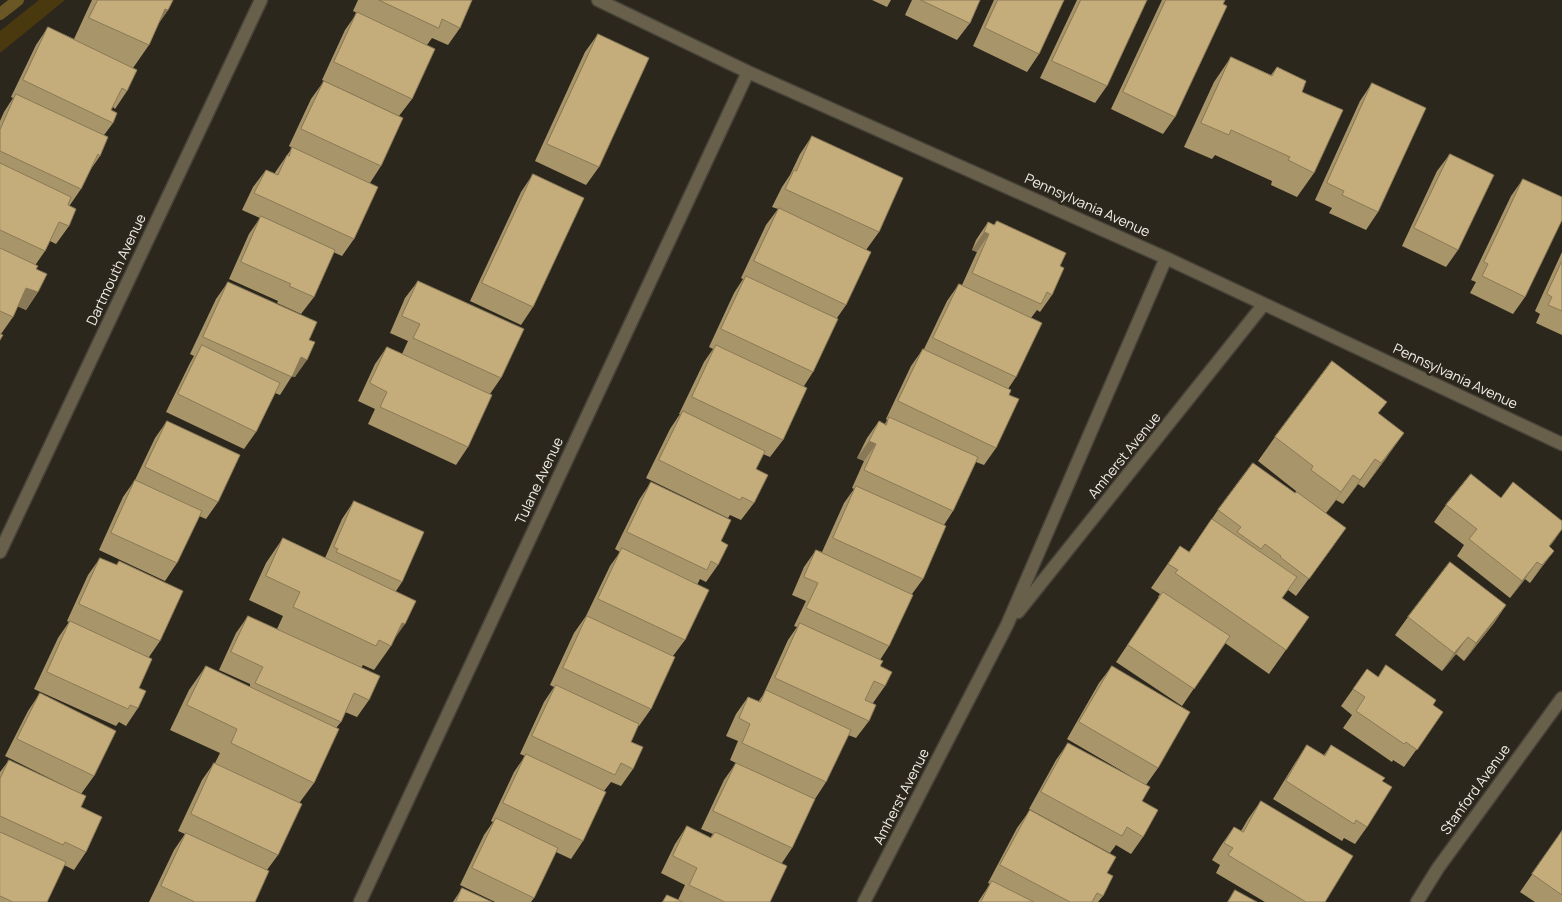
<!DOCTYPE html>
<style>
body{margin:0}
canvas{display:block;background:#2c271d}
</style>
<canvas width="1562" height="902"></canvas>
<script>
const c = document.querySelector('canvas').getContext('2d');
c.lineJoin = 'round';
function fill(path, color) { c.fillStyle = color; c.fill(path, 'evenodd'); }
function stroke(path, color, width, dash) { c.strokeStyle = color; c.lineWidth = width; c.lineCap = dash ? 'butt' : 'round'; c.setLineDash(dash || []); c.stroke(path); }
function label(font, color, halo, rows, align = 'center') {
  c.font = font + ' Manrope,sans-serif'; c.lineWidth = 5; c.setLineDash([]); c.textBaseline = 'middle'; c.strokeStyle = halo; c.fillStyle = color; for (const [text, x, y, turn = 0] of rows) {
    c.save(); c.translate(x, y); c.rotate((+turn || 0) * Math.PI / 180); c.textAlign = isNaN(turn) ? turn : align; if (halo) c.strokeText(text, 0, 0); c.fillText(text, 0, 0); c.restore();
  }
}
fill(new Path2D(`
 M39,0H65L0,53V31Z`), '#4a390e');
stroke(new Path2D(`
 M0,14L18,0`), '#6b5625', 12);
const minor = new Path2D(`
 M598,0L748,72L1166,258L1562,444
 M0,552L261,0
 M1018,612L1264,304
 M360,902L748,72
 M864,902L1007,625L1166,258
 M1417,902L1438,868L1562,698`);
stroke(minor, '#474339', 15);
stroke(minor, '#69604c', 12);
fill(new Path2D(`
 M92,0H173L168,10L159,23L149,45L133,68L127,91L115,109L113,107L111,110L113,123L104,135L100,156L91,169L81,189L70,205L69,226L56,244L50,241L45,251L36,264L38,292L26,310L18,306L13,317L1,334L0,340V121L4,112L13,98L11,97L36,45L48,27L74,39Z
 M358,0H472L460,28L448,45L432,38L427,45L412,99L399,116L322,80L345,30L357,13L353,11Z
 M872,0H891L887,7Z
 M912,0H980L970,23L957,40L905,15Z
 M994,0H1064L1039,54L1027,72L973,46Z
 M1077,0H1146L1107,86L1095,103L1040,78Z
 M1162,0H1225L1175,117L1163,134L1111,109Z
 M598,34L599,167L586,185L535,161L585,52Z
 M1231,57L1271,75L1277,67L1302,92L1314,173L1297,197L1271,185L1272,181L1215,155L1212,159L1184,147L1214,82Z
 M324,81L381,166L370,183L354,239L342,256L333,252L314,297L301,314L277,303L278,301L229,279L249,234L260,218L242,210L253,187L266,170L274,174L292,148L289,146L311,99Z
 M1372,83L1378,212L1366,230L1329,213L1332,208L1315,200L1360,101Z
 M812,136L879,232L866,250L846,305L837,318L813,372L804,386L783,440L770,457L763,454L756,469L754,503L741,520L730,515L728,518L646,478L670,429L680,414H679L704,362L713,349L709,347L734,293L743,279L741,278L766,225L778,209L772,207L782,187L790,175L800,154Z
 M1450,154L1458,250L1446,267L1402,246L1437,171Z
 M533,174V307L521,325L470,301L521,192Z
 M1523,179L1525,297L1513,314L1470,293L1476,282L1471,280L1511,196Z
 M997,221L1060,266L1052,295L1040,312L1037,310L1031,318L1016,377L1008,389L1009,395L996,448L984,465L976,462L953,511L944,525L923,579L912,594L889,646L880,660L885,686L873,703L869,721L856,738L848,735L826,782L815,799L792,848L782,863L770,902H662L667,895L678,900L685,885L661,873L675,844L687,826L710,838L713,834L701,829L724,780L736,763L730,760L738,741L726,736L736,714L748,697L758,702L763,695L788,640L797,627L794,626L806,601L792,595L804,567L816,550L822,552L844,503L854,489L852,488L864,461L857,458L867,438L879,421L885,424L887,420L886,419L911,366L923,349H924L947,301L959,284L962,285L977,252L972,250L976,240L988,222L994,225Z
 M1562,252V335L1536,323L1540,314L1535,311Z
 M418,281L501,378L490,394L468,447L456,465L368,424L375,409L358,401L375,364L387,347L402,354L408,341L390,333L405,298Z
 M228,282L309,340L295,377L292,376L280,395L275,393L256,432L244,449L166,412L190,363L194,356L190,354L216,299Z
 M1378,414L1387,457L1364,488L1358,484L1343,504L1336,500L1326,513L1334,545L1296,596L1288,590L1282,598L1309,617L1269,674L1225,643L1182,706L1116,662L1159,598L1158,597L1160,594L1151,588L1180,546L1189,552L1218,510L1295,493L1296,491L1258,461L1275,437Z
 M167,421L218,502L206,519L199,516L177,563L165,581L99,550L123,497L135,480L155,438Z
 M651,482L721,541L718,565L706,582L700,579L697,585L685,640L673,656L651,709L639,726H638L631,742L633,769L621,786L611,782L604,791L583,841L571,859L556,852L534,898L531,902H495L460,885L484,835L493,822L491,821L514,772L525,756L520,754L544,702L554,687L550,685L574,633L586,616L610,566L620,552L615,549L639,500Z
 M354,501L402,582L396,591L393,641L391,646L374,670L363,665L361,668L369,700L357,717L345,712L341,722L336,728L314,783L300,802L278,855L267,870L255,902H149L174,850L185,834L178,831L202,780L214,763H215L220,753L170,730L189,690L206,666L250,687V684L219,670L236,633L248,616L277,629L283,616L249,600L266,563L283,538L325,558L342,519Z
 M1446,505L1549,547L1554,551L1541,568L1530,583L1525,579L1510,598L1457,556L1464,545L1434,522Z
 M100,558L116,565L119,561L160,641L149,657L139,688L138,708L126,726L119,722L116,726L34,689L58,638L69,622L67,621L88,575Z
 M1506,605L1494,623L1464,661L1456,654L1442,671L1395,635L1408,617Z
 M1112,666L1158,768L1146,785L1142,801L1143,837L1131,854L1116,845L1110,853L1029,809L1056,760L1068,743L1134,778L1067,739L1099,683Z
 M1367,669L1378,677L1436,700L1433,705L1443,712L1404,767L1393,760L1392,762L1343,728L1352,715L1341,706Z
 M40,693L94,776L81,794L5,756L28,711Z
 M1307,745L1324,755L1331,745L1382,781L1367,827L1355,844L1344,838L1342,841L1273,799L1295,763Z
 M9,760L81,807L86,852L74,870L64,865L47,902H0V772Z
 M1261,801L1325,902H1265L1216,873L1220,865L1212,860L1222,844L1234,827L1241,831L1248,819Z
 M1030,810L1107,873L1103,896L1098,902H978L990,884L988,883L1017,828Z
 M1562,831V902H1535L1520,892Z
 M462,888L492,902H453Z`), '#a9956a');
fill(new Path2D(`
 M165,9L168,10L151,34Z
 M984,232L989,234L977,252L972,250Z
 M26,288L38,292L26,310L14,305Z
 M301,357L307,360L295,377L288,374Z
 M1404,433L1387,457L1364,488L1381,463Z
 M869,441L876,444L864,461L857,458Z
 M1375,459L1358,484L1343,504L1360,480Z
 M1353,475L1336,500L1324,517L1341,492Z
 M1562,529L1554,541L1536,564L1549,546Z
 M1554,551L1541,568L1530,583L1542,565Z
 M1537,562L1525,579L1510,598L1522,581Z
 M1506,605L1494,623L1464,661L1476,643Z
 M402,623L405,624L390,645Z
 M1468,637L1456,654L1442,671L1454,653Z`), '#897956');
const building = new Path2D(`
 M98,0H173L168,10L165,9L149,45L89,18Z
 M379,0H472L460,28L442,19L439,28Z
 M921,0H980L970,23Z
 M998,0H1064L1039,54L985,28Z
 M1081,0H1147L1107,86L1052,61Z
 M1166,0H1225L1223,4L1227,6L1175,117L1123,92Z
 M357,12L435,49L412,99L334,62Z
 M48,27L137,70L127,91L122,88L111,110L117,113L113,123L23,80Z
 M598,34L649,58L599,167L547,144Z
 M1231,57L1272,76L1277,67L1306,81L1302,92L1343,110L1314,173L1288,160L1290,157L1231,130L1229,135L1201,123Z
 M324,81L403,118L381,166L301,129Z
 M1372,83L1426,108L1378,212L1342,195L1344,191L1327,183Z
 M16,94L108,137L100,156L98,154L81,189L0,151V130Z
 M812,136L903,178L879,232L785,189L794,170L796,171Z
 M292,147L378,187L354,239L254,193L266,170L278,175L287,155L289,156Z
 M1450,154L1494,175L1458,250L1414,228Z
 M0,163L71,197L68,205L76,209L69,226L59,222L45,251L0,230Z
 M533,174L584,198L533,307L482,283Z
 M1523,179L1562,197V220L1525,297L1482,276L1488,264L1484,262Z
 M779,208L871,252L846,305L754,261Z
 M261,216L335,250L314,297L289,286L291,284L241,262Z
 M997,221L1066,253L1060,266L1064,268L1052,295L1047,292L1041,304L972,273L989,234L984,232L988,222L994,225Z
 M0,248L38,266L36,269L47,274L38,292L26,288L13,317L0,311Z
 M1562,261V311L1548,305L1552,297L1547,294Z
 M746,276L838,319L813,372L721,329Z
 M418,281L524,329L501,378L413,338L420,324L402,316Z
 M228,282L317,322L309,340L315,342L307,360L301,357L292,377L203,337Z
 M959,284L1042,323L1016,377L933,338Z
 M0,334L3,335L0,340Z
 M202,345L280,383L256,432L178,394Z
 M716,345L807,388L783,440L692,397Z
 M387,347L492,395L468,447L380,407L387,392L370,383Z
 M923,349L1011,390L1009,395L1019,399L996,448L898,401Z
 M1332,361L1387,402L1378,413L1404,433L1381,463L1375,459L1360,480L1353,475L1341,492L1311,470L1313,466L1275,437Z
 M683,411L765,451L756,469L768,475L754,503L742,497L740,500L659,460Z
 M889,417L978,457L953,511L864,470L876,444L869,441L879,421L886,425Z
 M167,421L240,455L218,502L145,467Z
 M1253,463L1295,493L1297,492L1346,528L1309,579L1280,557L1281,556L1265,544L1261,549L1237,532L1241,527L1218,510Z
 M1471,474L1501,498L1513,482L1562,521V529L1549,546L1554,551L1542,565L1537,562L1522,581L1469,539L1477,529L1446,505Z
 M135,480L202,511L177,563L111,533Z
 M651,482L731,520L721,541L728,545L718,565L711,561L707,570L627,532Z
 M856,486L946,526L923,579L833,538Z
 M354,501L424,532L402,582L336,552L338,549L334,547Z
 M1212,519L1297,577L1282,598L1309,617L1286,650L1175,573L1178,570L1168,564L1180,546L1189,552Z
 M283,538L416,601L405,624L402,623L391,646L379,640L376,646L293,607L300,592L266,576Z
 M622,548L709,590L685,640L598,599Z
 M816,550L913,595L889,646L806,608L818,583L804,577Z
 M100,558L117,565L119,561L183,591L160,641L79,604Z
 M1450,562L1506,605L1476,643L1468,637L1454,653L1408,617Z
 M1163,592L1230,636L1194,689L1128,645Z
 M248,616L380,676L369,700L354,693L341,722L255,683L263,667L231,652Z
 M587,616L675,657L651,709L563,668Z
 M70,621L152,659L139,688L146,691L138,708L130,705L128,709L47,672Z
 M800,623L883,661L880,666L892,672L885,686L874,681L865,700L876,705L869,721L775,678Z
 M1386,665L1436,700L1433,705L1443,712L1417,750L1406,742L1404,744L1356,711L1365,697L1353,689L1367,669L1378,677Z
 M206,666L339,729L314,783L231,743L237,729L187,705Z
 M1112,666L1190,712L1158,768L1079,722Z
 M556,685L639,724L631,742L643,747L633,769L621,763L615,775L532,736Z
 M766,690L851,730L826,782L742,743L750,724L739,718L748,697L760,702Z
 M40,693L116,731L94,776L17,739Z
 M1068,743L1150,787L1142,801L1158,810L1143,837L1127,827L1122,836L1041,792Z
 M1307,745L1325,756L1331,745L1385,778L1382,781L1392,787L1367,827L1356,820L1354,824L1286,781Z
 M526,754L606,792L583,841L503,803Z
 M9,760L86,796L81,807L102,817L86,852L65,842L63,845L0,816V779Z
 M214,763L302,804L278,855L191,814Z
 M736,763L815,799L792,848L713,811Z
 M1261,801L1353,856L1325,902H1306L1228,855L1233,848L1224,843L1234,827L1243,832Z
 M1030,810L1116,857L1107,873L1113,876L1103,896L1097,893L1092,902H1070L1000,865Z
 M496,818L558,848L534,898L472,868Z
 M687,826L711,838L715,832L787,866L770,902H725L689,885L697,868L673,856Z
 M1562,831V895L1532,874Z
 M0,832L66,862L47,902H13L0,896Z
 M186,833L269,871L255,902H195L161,886Z
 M992,881L1034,902H981Z
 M462,888L492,902H456Z
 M1235,890L1257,902H1228Z
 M667,895L683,902H663Z`);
fill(building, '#c4ad7b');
stroke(building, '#897956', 1);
label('14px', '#f0ede6', '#2c271d', [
 ["Pennsylvania Avenue",1087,206,24],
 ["Dartmouth Avenue",117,270,-65],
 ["Pennsylvania Avenue",1455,377,25],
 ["Amherst Avenue",1125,456,-51],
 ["Tulane Avenue",540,481,-65],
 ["Stanford Avenue",1476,790,-54],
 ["Amherst Avenue",902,797,-63]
]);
</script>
